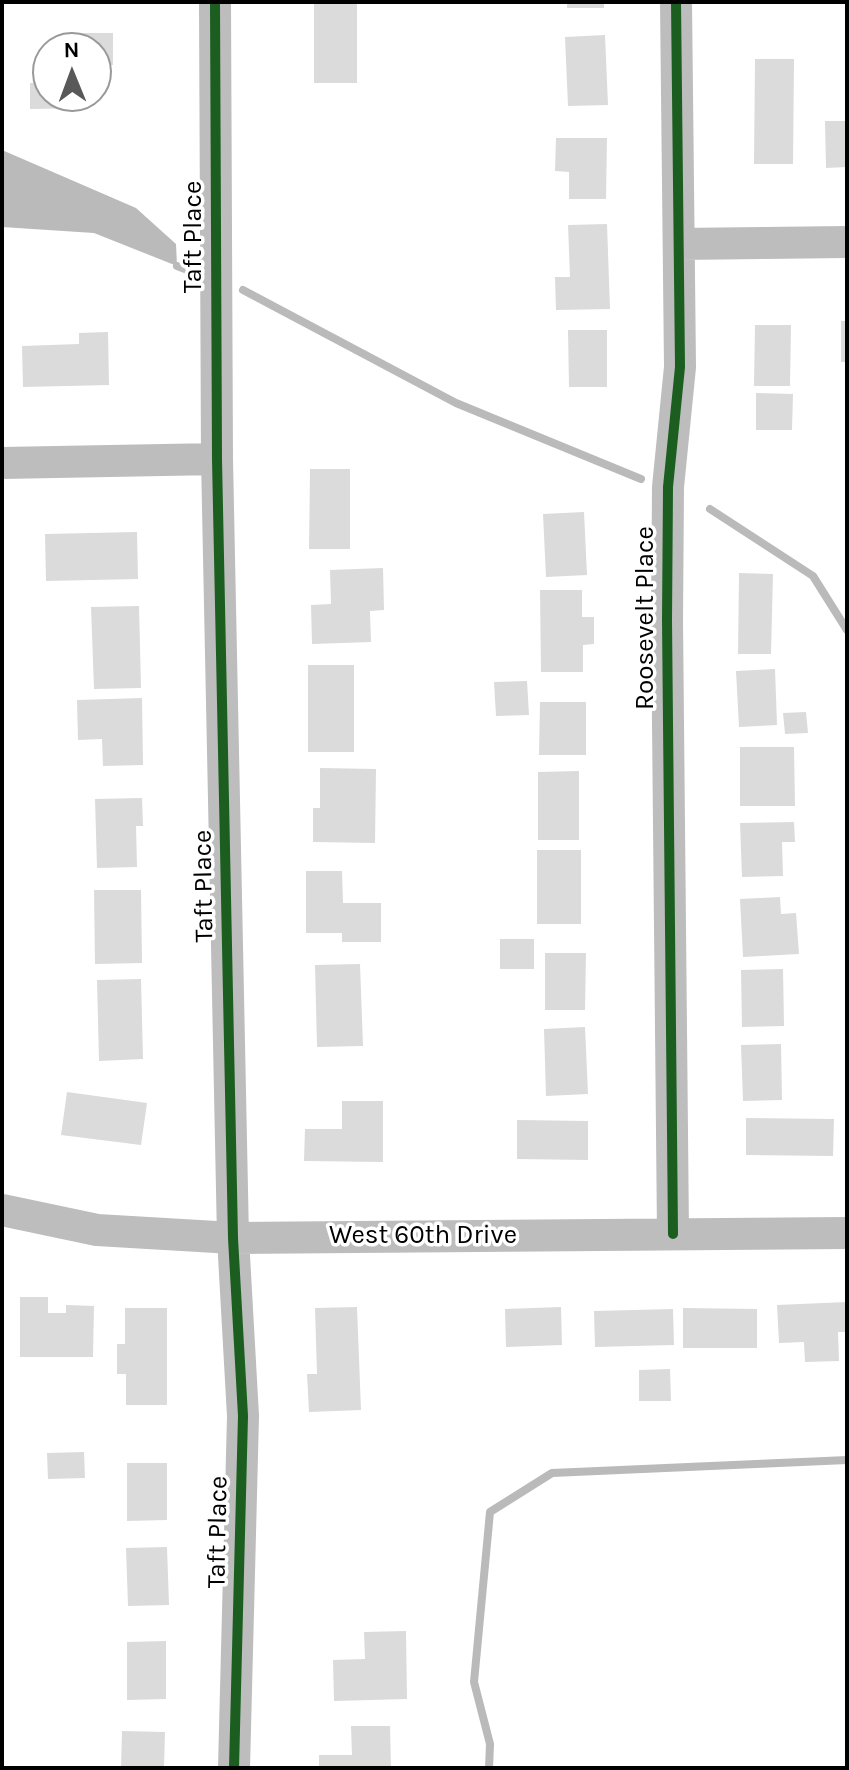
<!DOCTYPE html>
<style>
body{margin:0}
#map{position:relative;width:849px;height:1770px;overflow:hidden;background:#fff;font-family:Karla,sans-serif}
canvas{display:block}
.frame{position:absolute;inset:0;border:4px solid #000;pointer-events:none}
.north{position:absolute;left:32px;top:32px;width:80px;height:80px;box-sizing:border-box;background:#fff;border:2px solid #999;border-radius:50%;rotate:359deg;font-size:22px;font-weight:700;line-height:32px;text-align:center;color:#000}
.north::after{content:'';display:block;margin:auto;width:28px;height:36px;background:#595959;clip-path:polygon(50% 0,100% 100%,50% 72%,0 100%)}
</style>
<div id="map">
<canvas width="849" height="1770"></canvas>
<div class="frame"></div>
<div class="north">N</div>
</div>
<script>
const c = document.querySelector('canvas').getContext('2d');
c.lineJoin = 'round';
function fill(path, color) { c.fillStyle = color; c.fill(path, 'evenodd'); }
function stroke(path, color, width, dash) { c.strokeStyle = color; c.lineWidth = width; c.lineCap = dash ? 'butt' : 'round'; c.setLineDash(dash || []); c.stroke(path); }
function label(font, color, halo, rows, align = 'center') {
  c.font = font + ' Karla,sans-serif'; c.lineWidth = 7; c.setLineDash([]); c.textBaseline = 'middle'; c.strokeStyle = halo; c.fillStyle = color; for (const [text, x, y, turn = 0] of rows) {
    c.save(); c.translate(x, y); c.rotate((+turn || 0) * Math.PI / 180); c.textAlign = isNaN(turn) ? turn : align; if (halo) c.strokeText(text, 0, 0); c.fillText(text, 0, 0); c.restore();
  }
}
fill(new Path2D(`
 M2,150L136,208L176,244L177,266L94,233L2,227Z`), '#bababa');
stroke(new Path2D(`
 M177,266L198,274
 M243,290L456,403L641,479
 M710,509L813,576L847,630
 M489,1768L490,1744L474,1682L490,1512L552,1473L847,1460`), '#bababa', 8);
fill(new Path2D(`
 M567,2H604V8H567Z
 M314,4H357V83H314Z
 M75,33H113V65L96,66V48H46V42H76Z
 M605,35L608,105L568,106L565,37Z
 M755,59H794L793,164H754Z
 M48,82V96H88V108L30,109V83Z
 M825,121H847V167L826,168Z
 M556,138H607L606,199H569V172L555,171Z
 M607,224L610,309L556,310L555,277H570L568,225Z
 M841,321H847V362H841Z
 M755,325H791L790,386H754Z
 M568,330H607V387H569Z
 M108,332L109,385L23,387L22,346L79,344V333Z
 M756,393L793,394L792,430H756Z
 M310,469H350V549H309Z
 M584,512L587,575L546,577L543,514Z
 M137,532L138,579L46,581L45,534Z
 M383,568L384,610L370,611L371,642L312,644L311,605L331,604L330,570Z
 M739,573L773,574L771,654H738Z
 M540,590H582V617H594V644L583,645V672H541Z
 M139,606L141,688L94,689L91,607Z
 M308,665H354V752H308Z
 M775,669L777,725L739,727L736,671Z
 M527,681L529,715L496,716L494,682Z
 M142,698L143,765L103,766L102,739L78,740L77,700Z
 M540,702H586V755H539Z
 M806,712L808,733L785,734L783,713Z
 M740,747H794L795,806H740Z
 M320,768L376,769L375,843L313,842V808H320Z
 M579,771V840H538V772Z
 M142,798L143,826H136L137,867L97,868L95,799Z
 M794,822L795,842H782L783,876L742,877L740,823Z
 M537,850H581V924H537Z
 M306,871H342L343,903H381V942H342V933H306Z
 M94,890H141L142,963L95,964Z
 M780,897L781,914L796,913L799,954L743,957L740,899Z
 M500,939H534V969H500Z
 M545,953H586L585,1010H545Z
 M360,964L363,1046L317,1047L315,965Z
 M783,969L784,1026L742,1027L741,970Z
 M141,979L143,1059L99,1061L97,980Z
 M585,1027L588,1094L546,1096L544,1029Z
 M781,1044L782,1100L743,1101L741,1045Z
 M67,1092L147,1103L141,1145L61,1135Z
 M342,1101H383V1162L304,1161L305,1129H342Z
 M746,1118L834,1119L833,1156L746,1155Z
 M517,1120L588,1121V1160L517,1159Z
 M20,1297H48V1313H66V1305L94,1306L93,1357H20Z
 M847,1302V1332H838L839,1361L805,1362L804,1342L779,1343L777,1305Z
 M357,1307L361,1410L309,1412L307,1374H317L315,1308Z
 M561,1307L562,1345L506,1347L505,1309Z
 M125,1308H167V1405H126V1374H117V1344H125Z
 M683,1308L757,1309V1348H683Z
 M673,1309L674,1345L595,1347L594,1311Z
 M670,1369L671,1401H639V1370Z
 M84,1452L85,1478L48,1479L47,1453Z
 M127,1463H167V1520L127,1521Z
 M167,1547L169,1605L128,1606L126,1548Z
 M406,1631L407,1699L334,1701L333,1660L365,1659L364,1632Z
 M166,1641V1699L127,1700V1642Z
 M351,1726H390L391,1768H319V1755H352Z
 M122,1731L165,1732L164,1768H121Z`), '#dbdbdb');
stroke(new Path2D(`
 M215,2L217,459L233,1238L243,1416L234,1768
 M679,244L847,242
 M2,463L217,459
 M2,1210L97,1230L233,1238L847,1233
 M673,1234L667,620L668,487L680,367L676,2`), '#bdbdbd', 32);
stroke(new Path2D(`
 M215,2L217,459L233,1238L243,1416L234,1768
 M673,1234L667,620L668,487L680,367L676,2`), '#1b5e20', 10);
label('26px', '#000', '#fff', [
 ["Taft Place",194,237,-90],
 ["Roosevelt Place",646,618,-90],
 ["Taft Place",204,886,-91],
 ["West 60th Drive",423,1236],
 ["Taft Place",218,1532,-89]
]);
</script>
